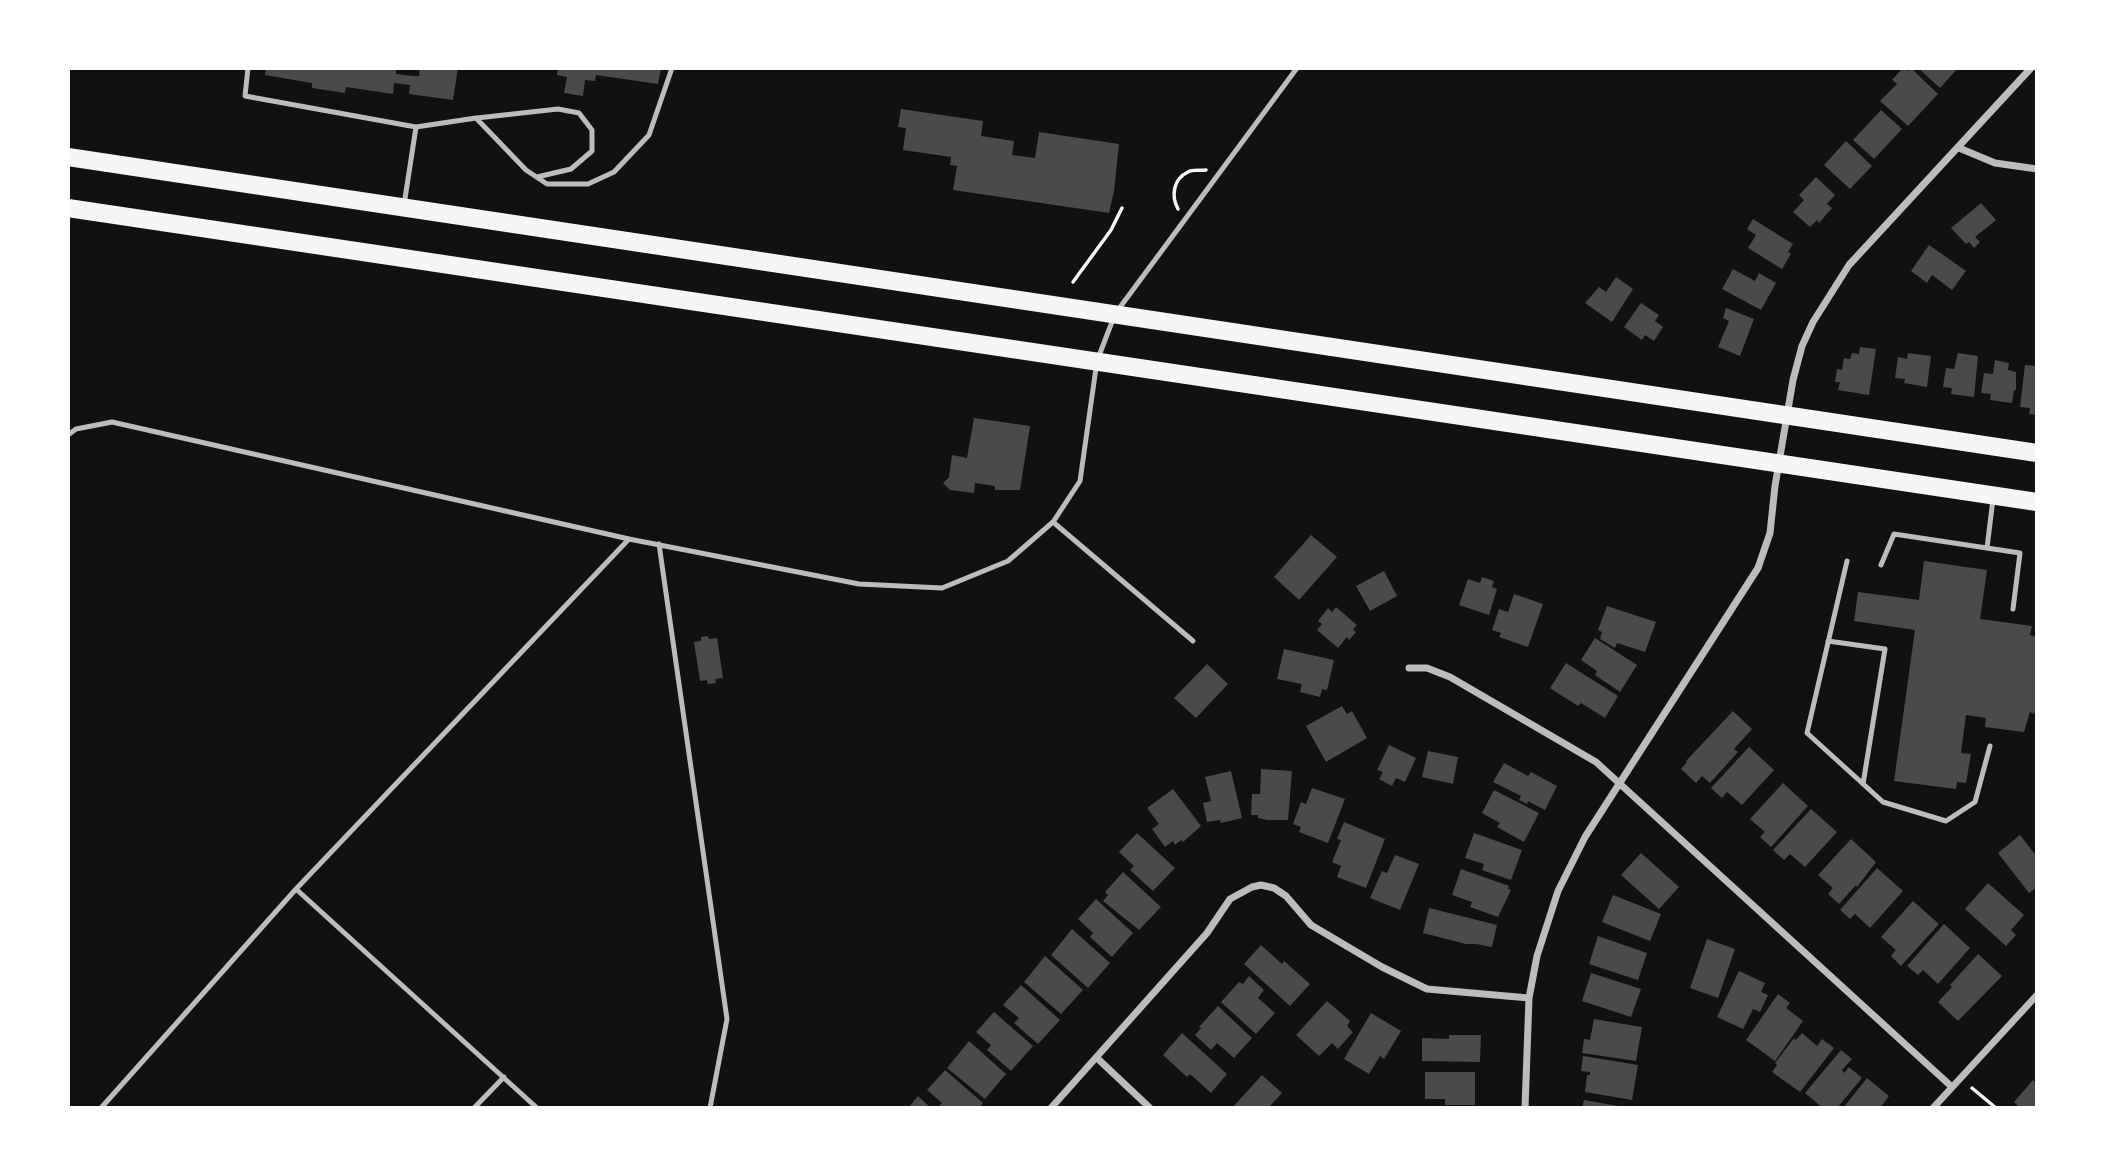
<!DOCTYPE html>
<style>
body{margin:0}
#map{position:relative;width:2105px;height:1176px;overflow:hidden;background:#111;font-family:"Work Sans",sans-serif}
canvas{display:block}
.frame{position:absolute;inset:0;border:70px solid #fff;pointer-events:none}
</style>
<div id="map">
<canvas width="2105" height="1176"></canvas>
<div class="frame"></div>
</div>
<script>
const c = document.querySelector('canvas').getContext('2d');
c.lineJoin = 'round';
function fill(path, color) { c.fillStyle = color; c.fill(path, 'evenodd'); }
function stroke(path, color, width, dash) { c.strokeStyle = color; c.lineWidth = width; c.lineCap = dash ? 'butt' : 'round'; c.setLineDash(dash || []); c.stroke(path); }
fill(new Path2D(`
 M266,68H396V74L412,76H419L420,68H458L453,100L409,94L410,85L394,83L393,94L346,87L345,93L312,88V83L265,75Z
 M558,68H661L658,84L596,75L595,81L585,80L583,96L564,93L567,77L557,75Z
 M1903,68L1908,71L1911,68L1938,94L1908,126L1880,101L1897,84L1892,80Z
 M1918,68H1958L1940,88Z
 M901,109L983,121L981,136L1014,141L1012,155L1035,158L1039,132L1119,144L1114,191L1109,213L953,190L957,166L950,165L951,157L903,150L906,128L898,127Z
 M1881,110L1902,129L1874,159L1853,140Z
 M1846,141L1872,166L1850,189L1824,165Z
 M1816,177L1835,195L1827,204L1832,208L1819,223L1817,220L1810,227L1793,212L1804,200L1799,195Z
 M1981,203L1996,220L1975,237L1980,242L1974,248L1969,242L1966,244L1951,228Z
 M1753,219L1793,244L1788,252L1791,254L1782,269L1748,248L1756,235L1747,229Z
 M1929,245L1966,271L1952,290L1932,275L1927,283L1911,271Z
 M1733,269L1755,281L1759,273L1776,283L1761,310L1722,289Z
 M1616,277L1633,289L1612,322L1585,303L1599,287L1606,292Z
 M1641,303L1659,315L1655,321L1663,327L1654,341L1645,335L1642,340L1624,327Z
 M1726,308L1754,319L1740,356L1718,347L1729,321L1723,318Z
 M1860,347L1876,349L1869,395L1838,390L1840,382H1835L1837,369L1842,370L1844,358L1850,359L1852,353L1859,354Z
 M1908,353L1931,356L1927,387L1904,383L1905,379L1895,378L1898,357L1907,359Z
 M1958,353L1978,356L1974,397L1951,394L1952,388L1943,387L1946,368L1954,369Z
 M1995,360L2009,363L2008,370L2016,372V390H2014L2012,403L1990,400L1991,394L1981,393L1984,373L1993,374Z
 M2025,365L2037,366V415L2029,414L2030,408L2020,407Z
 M974,418L1030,426L1020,490H995V486L975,483L974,493L950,490L943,483L949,477L952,455L967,458Z
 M1311,535L1337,557L1299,600L1274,577Z
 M1924,561L1987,570L1980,619L2032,626L2030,635L2037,637V706L2034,714L2030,712L2024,732L1985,727L1986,718L1966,715L1961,753L1971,754L1966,783L1957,782L1956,789L1894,781L1915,630L1854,621L1858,592L1919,600Z
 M1384,571L1397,596L1370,611L1356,586Z
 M1482,577L1494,581L1492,587L1497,589L1489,615L1459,605L1468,579L1480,583Z
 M1514,594L1543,604L1528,647L1499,637L1501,633L1492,630L1499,609L1508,612Z
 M1607,606L1656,622L1645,652L1617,643L1615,648L1600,639L1602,632L1598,630Z
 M1336,607L1357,625L1353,630L1356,632L1349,640L1347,637L1338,648L1317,630L1322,624L1318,621L1328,608L1332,612Z
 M708,636L709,639L717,638L723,678L715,679L716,683L708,684L707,680L700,681L694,642L701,641V637Z
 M1595,638L1637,665L1620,692L1595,675L1597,671L1581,660Z
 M1284,649L1334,660L1327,690L1322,689L1320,697L1300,692L1302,684L1277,679Z
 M1566,663L1618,696L1605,718L1581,703L1578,706L1550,688Z
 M1207,664L1228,684L1196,718L1174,698Z
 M1342,706L1347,714L1352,711L1367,738L1326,762L1306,726Z
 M1733,711L1752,729L1734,749L1738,752L1710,783L1702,776L1696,783L1681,769L1687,762L1686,761Z
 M1389,745L1416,758L1405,782L1396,778L1392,786L1379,779L1383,772L1377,770Z
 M1749,747L1774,770L1742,805L1727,792L1722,798L1711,788Z
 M1428,751L1458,757L1453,784L1422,777Z
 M1504,763L1528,776L1531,772L1557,786L1545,810L1528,801L1527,804L1519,800L1521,796L1493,782Z
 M1261,769L1292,771L1288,820H1267L1258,818V815H1251L1252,794H1260Z
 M1231,771L1242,818L1221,823L1220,820L1207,822L1203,803L1211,801L1205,777Z
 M1783,783L1808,806L1771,847L1760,837L1765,832L1750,819Z
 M1312,788L1345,799L1328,843L1299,832L1301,827L1293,824L1301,802L1306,804Z
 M1173,789L1201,826L1183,842L1181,840L1175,845L1173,841L1165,847L1152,829L1159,824L1147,808Z
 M1494,790L1539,813L1524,842L1497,827L1500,823L1482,813Z
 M1811,809L1837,832L1805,867L1790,854L1784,860L1773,850Z
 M1344,822L1385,839L1366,888L1337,877L1341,866L1332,862L1341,840L1337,839Z
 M1137,833L1175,868L1153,891L1130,870L1134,866L1119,852Z
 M1474,833L1522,850L1511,880L1482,870L1484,864L1465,858Z
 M2020,835L2037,857V887L2029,893L1998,853Z
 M1851,839L1876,862L1857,887L1856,885L1839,904L1828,894L1833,888L1818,875Z
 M1641,853L1679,887L1659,909L1621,875Z
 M1395,855L1419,864L1400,910L1370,898L1382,871L1387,873Z
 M1877,868L1903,891L1870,928L1855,914L1850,919L1840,910Z
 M1461,869L1509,886L1508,889L1511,890L1498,917L1470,907L1472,902L1452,895Z
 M1123,872L1161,907L1139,930L1103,901L1108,895L1105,892Z
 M1988,883L2024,915L2011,930L2016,935L2006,946L1965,909Z
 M1613,895L1661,914L1650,941L1602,922Z
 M1096,899L1133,933L1112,957L1090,937L1093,933L1078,919Z
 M1913,901L1939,924L1901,966L1891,956L1896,950L1881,937Z
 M1429,908L1497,925L1492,947L1476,944H1466L1423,933Z
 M1944,924L1970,948L1938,984L1923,970L1918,975L1907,966Z
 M1072,929L1110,963L1088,988L1051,955Z
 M1598,936L1647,953L1638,980L1589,964Z
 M1707,939L1735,949L1718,998L1690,988Z
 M1261,945L1282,964L1284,961L1310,984L1290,1006L1244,964Z
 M1978,954L2002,976L1958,1021L1938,1002L1952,987L1950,985Z
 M1045,956L1083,990L1061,1014L1024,982Z
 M1739,971L1765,983L1761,992L1768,995L1760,1012L1753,1009L1743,1029L1717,1017Z
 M1591,973L1641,989L1631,1017L1582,1001Z
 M1249,976L1264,990L1258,998L1275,1013L1256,1034L1221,1002L1239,982L1243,984Z
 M1021,985L1060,1020L1038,1044L1014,1023L1019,1018L1003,1005Z
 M1778,994L1790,1003L1786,1008L1803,1021L1775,1061L1746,1040Z
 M1327,1001L1350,1021L1347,1026L1353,1032L1338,1049L1332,1043L1319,1056L1296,1035Z
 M1218,1006L1252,1038L1234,1058L1217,1043L1211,1050L1195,1035L1201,1028L1199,1027Z
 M994,1012L1033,1046L1011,1071L987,1050L991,1045L976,1032Z
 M1371,1013L1401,1031L1384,1059L1380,1056L1369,1074L1344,1059Z
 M1594,1019L1642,1027L1636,1061L1582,1053L1584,1039L1590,1040Z
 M1182,1033L1227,1074L1211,1093L1190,1074L1187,1077L1163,1055Z
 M1802,1033L1817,1046L1822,1039L1834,1048L1800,1092L1772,1072L1777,1065L1775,1063L1794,1038L1796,1040Z
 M1449,1035H1481L1480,1062L1422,1061V1038L1449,1039Z
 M969,1041L1006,1074L985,1099L947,1068Z
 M1841,1050L1852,1059L1842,1070L1844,1073L1849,1067L1862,1078L1837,1108H1823L1805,1093Z
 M1583,1056L1638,1065L1632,1100L1585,1092L1587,1075H1590V1072L1581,1071Z
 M945,1070L983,1103L979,1108H937L942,1103L927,1090Z
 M1425,1072H1475V1105H1445V1099H1425Z
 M1262,1075L1282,1093L1268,1108H1232Z
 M1867,1078L1889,1096L1880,1108H1843Z
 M2033,1080L2037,1084V1108H2020L2014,1102Z
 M918,1096L931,1108H908Z
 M1584,1100L1618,1106V1108H1582Z`), '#4a4a4a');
stroke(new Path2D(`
 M1178,209C1171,196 1173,179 1188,172C1193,169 1200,171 1206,170
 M1073,282L1111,230L1122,208
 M1972,1088L1996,1108`), '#f5f5f5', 3.5);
stroke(new Path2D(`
 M248,68L245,96L416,127L404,205
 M477,118L558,109L579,113L592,130V151L571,169L537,177
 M416,127L476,118L526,170L547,184H588L614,172L649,135L672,68
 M68,435L76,429L112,422L629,539L859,584L942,588L1008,561L1053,522L1080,481L1097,361L1115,314L1297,68
 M1053,522L1193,641
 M659,544L727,1019L710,1108
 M1987,548L1993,499
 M1847,561L1807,733L1883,802L1946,821L1975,802L1990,746
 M1881,565L1894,534L2020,553L2013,609
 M1828,641L1885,649L1863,784
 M296,889L537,1108
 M101,1108L296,889L629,539
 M474,1108L504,1077`), '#bcbcbc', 5);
stroke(new Path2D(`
 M1959,148L1995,163L2037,169
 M1409,668H1427L1450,677L1596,762L1952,1087
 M1097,1058L1150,1108
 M1051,1108L1207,933L1230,899L1252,887L1261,885L1274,888L1286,896L1311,925L1382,967L1427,989L1529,998
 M1525,1108L1529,998L1537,956L1558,891L1585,837L1758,568L1770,533L1775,486L1793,380L1802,346L1813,322L1849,265L2031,68
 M1933,1108L2037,995`), '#bcbcbc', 7);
stroke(new Path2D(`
 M68,157L2037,453
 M68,208L2037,502`), '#f5f5f5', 18);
</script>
